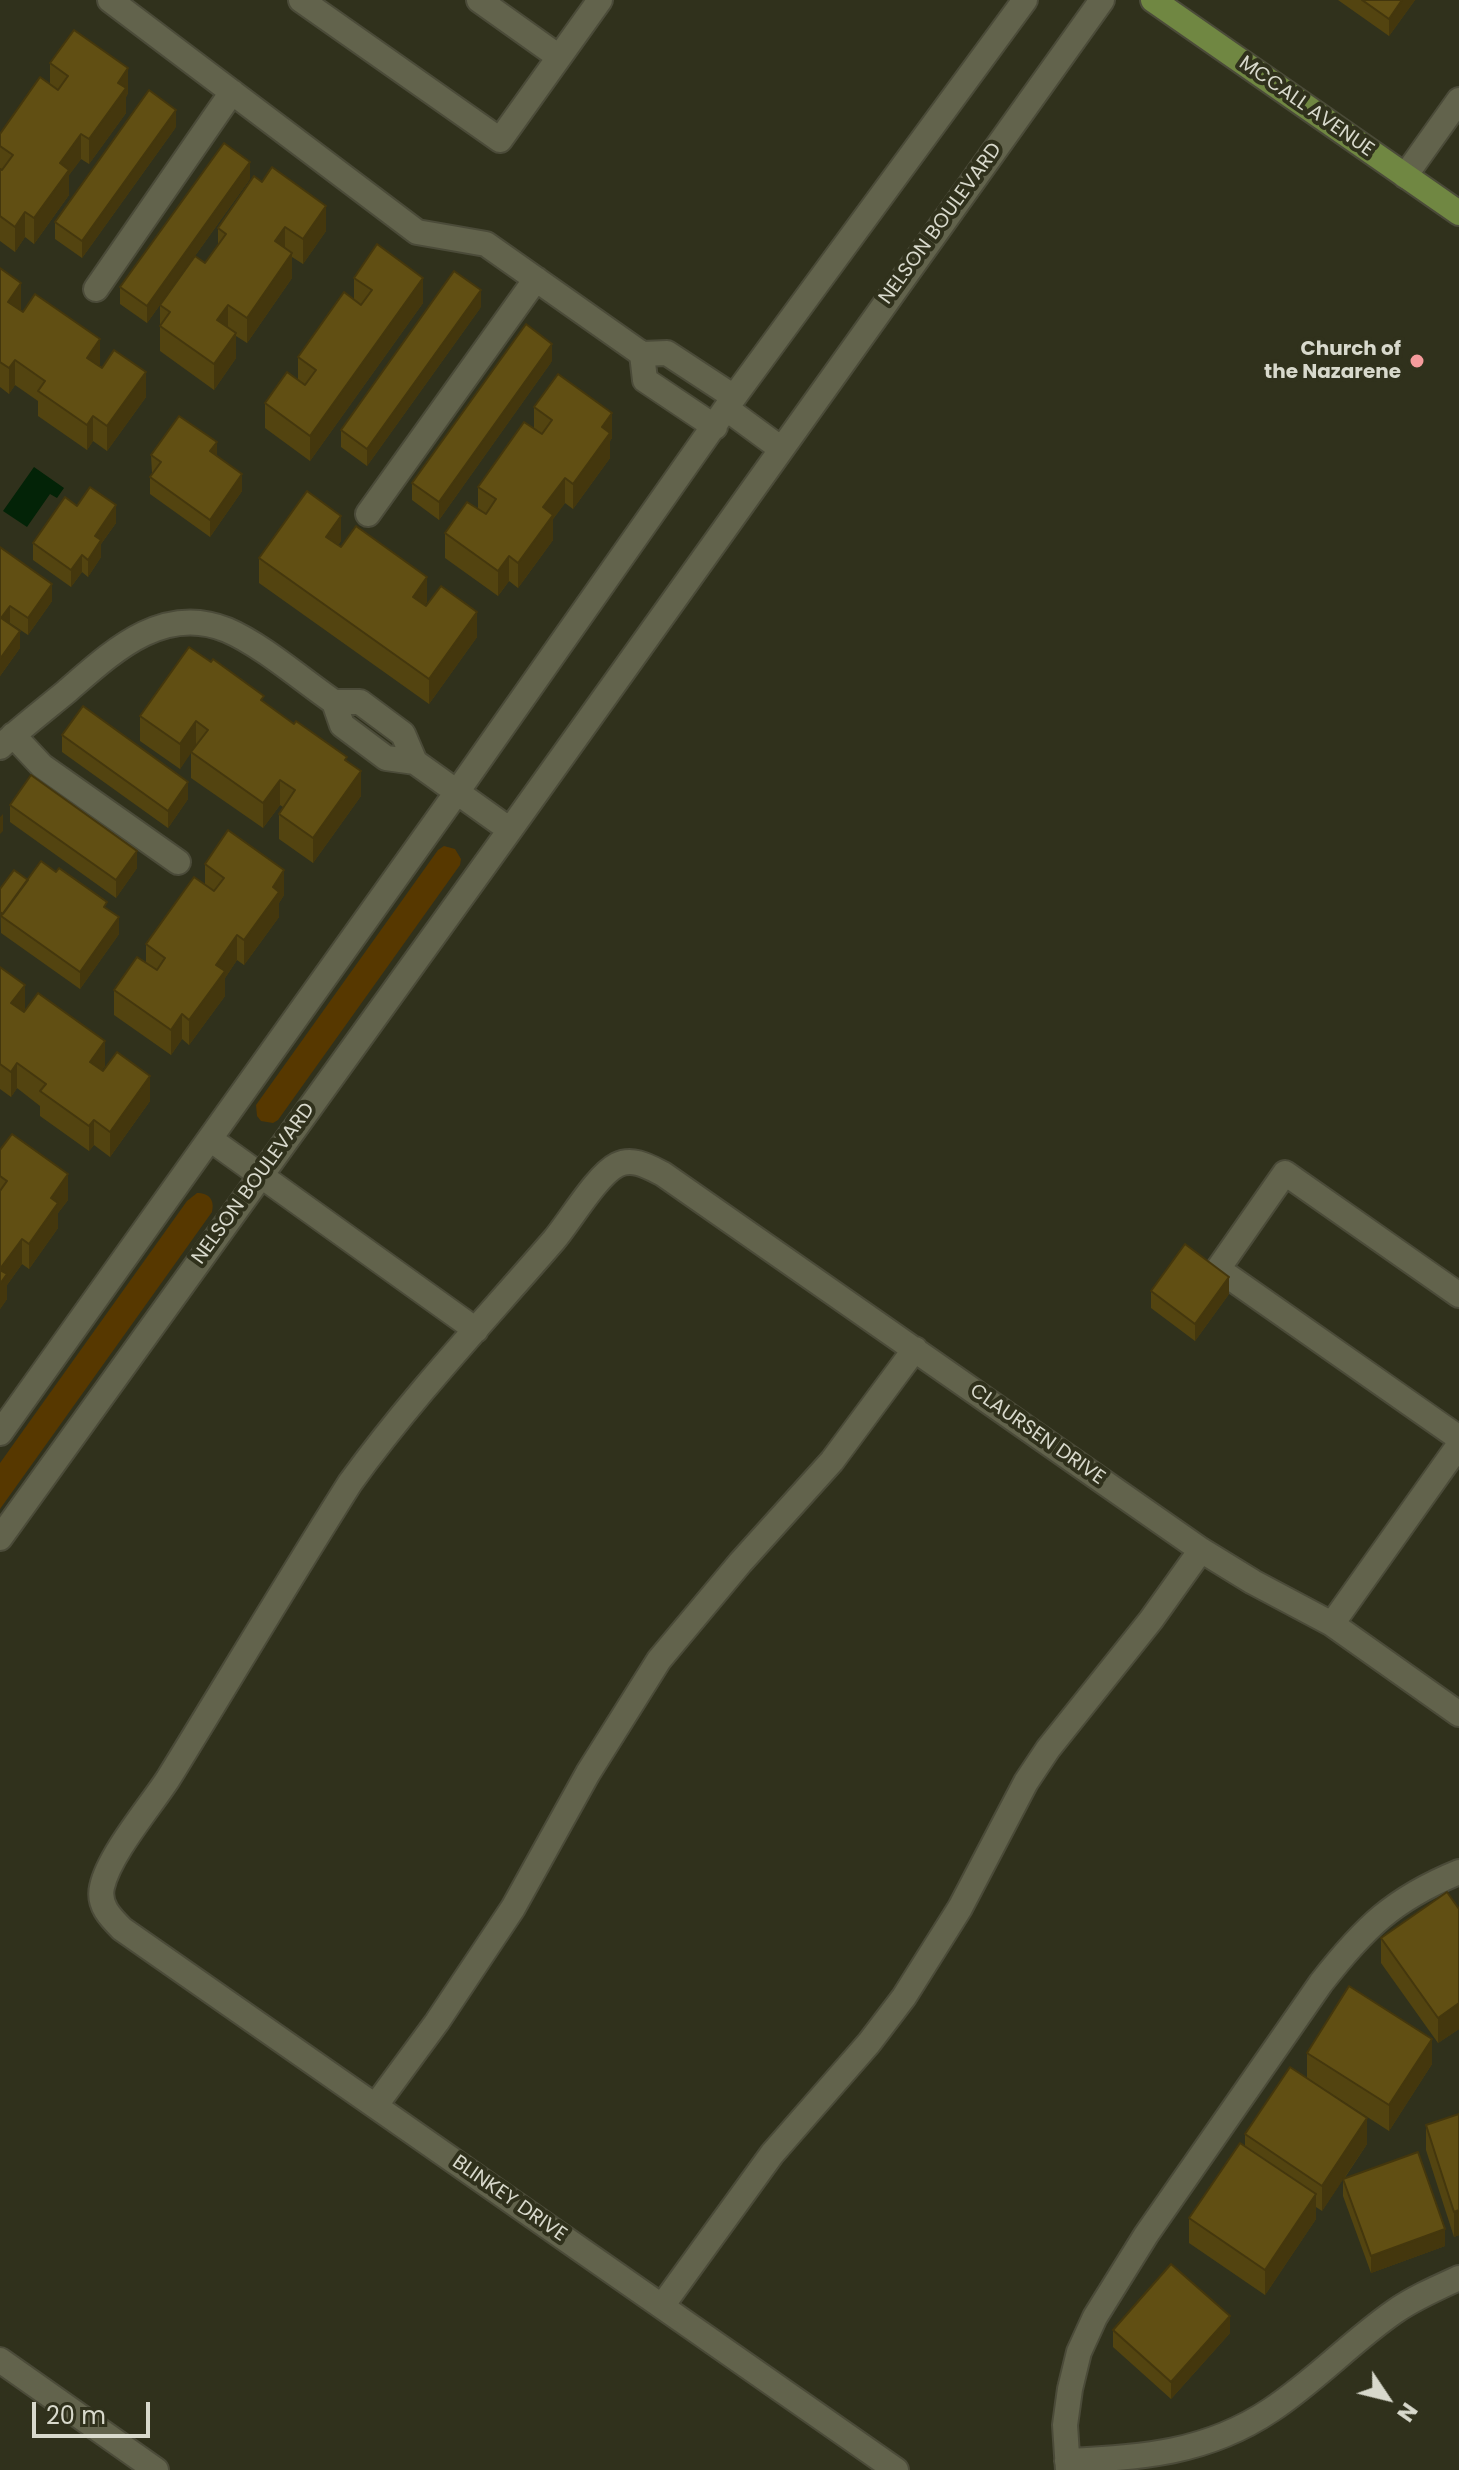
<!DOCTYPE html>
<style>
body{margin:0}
#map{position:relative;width:1459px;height:2470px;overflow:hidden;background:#30311c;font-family:Poppins,sans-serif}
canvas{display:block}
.north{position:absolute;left:1347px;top:2358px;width:80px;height:80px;-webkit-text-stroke:6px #30311c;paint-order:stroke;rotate:125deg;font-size:22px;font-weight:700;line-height:32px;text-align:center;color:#d8d9cc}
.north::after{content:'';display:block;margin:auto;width:28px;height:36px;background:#d8d9cc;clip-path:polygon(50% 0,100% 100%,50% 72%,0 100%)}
.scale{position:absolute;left:32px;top:2402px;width:118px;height:36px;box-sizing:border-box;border:4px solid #d8d9cc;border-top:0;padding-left:10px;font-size:24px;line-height:28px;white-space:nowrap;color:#d8d9cc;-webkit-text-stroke:6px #30311c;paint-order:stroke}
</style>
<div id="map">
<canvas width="1459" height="2470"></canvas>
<div class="north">N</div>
<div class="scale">20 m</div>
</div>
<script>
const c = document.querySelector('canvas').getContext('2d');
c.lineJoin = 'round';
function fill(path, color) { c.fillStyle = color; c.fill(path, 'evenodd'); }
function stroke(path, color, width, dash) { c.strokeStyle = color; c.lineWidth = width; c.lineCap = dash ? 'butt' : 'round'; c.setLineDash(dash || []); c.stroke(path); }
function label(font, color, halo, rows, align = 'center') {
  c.font = font + ' Poppins,sans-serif'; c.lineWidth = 8; c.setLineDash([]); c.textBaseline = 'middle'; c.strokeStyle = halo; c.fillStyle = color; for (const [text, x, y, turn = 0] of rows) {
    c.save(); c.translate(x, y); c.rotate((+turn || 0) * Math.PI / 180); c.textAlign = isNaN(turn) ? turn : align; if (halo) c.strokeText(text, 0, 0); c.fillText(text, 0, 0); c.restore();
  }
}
fill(new Path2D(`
 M444,846L455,849L461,859L460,865L278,1120L273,1123L261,1121L257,1116L256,1105L438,850Z
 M197,1193C209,1193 215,1200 212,1212L0,1509V1463L187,1201Z`), '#573800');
fill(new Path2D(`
 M34,467L64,488L57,498L50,494L27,527L3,511Z`), '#032307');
const minor = new Path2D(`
 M110,0L417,232L486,244L642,354L667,353L734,397
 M301,0L500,140L600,0
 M479,0L559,57
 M1405,176L1459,100
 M96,289L232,92
 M642,354L645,380L715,427
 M727,409L780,448
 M368,514L536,279
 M13,735L42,766L178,862
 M0,747C21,728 44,710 66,692C111,653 162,603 227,630C262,645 302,680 334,702
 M415,762L403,734L360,702H334L342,725L386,758L415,762L510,830
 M210,1139L476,1330
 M1459,1295L1285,1173L1218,1269L1459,1438
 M0,1433L457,792L734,397L1025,0
 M0,1538L510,830L1102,0
 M1332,1624L1459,1445
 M376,2105L437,2022L513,1908L588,1773L659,1660L740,1563L832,1461L915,1349
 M662,2306L772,2154L869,2043L904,1997L960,1908L1026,1782L1048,1749L1151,1620L1201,1550
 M0,2360L156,2470
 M1067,2461C1140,2458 1207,2453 1271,2410C1315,2381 1351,2342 1394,2312C1414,2298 1437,2288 1459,2278
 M896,2470L122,1929C110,1917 98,1905 102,1887C109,1855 149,1808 168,1779C229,1680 288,1581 350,1483C412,1397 485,1320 554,1240C570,1221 597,1175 617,1165C633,1157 649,1167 663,1174L1201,1550L1253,1582L1332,1624L1459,1714
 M1068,2470L1065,2425L1070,2389L1079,2352L1095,2317L1146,2235L1321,1983C1364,1928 1393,1899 1459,1872`);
const major = new Path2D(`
 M1153,0L1459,213`);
stroke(minor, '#4b4b39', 28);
stroke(major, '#4b4b39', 28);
stroke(minor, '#62634c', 24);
stroke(major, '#708742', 24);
fill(new Path2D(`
 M1338,0H1415L1389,36Z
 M50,63L128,93L126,97V113L89,164L81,159L69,175V195L34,244L25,237L15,252L0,241V134L50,84Z
 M176,127L82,258L55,239V222Z
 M254,176L326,231L303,264L292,257V278L247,343L236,336V358L214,390L160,351V305L205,263L218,246V228Z
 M250,179L147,323L120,304V287Z
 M0,268L21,308L20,310L100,364L98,366L146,397L107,451L93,441L87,450L38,416V401L15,385L9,394L0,387Z
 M354,278L423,303L310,461L265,428V403L298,380V357L354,299Z
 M481,307L367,466L341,447V430Z
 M552,361L439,520L412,500V483Z
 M534,407L612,438L610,441V458L573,509L565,503L553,519V540L518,588L509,581L498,596L445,558V533L478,509V487L534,429Z
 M151,455L217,456L242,491L210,537L150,494V477L152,473Z
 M77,506L116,523L101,544V557L88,577L82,572L71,587L33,560V543Z
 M341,541L338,545L427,602L425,605L477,637L429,704L259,583V558Z
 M0,547L52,601L28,635L10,623L9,624L20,648L0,676Z
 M264,703L347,761L361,796L313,863L279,839V814L283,807L280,805L263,828L191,778V752L180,769L140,741V716Z
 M62,735L188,799L168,828L62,752Z
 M10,805L137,868L116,898L10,822Z
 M205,864L284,895L279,903V917L244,965L237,960L225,978V996L189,1045L182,1039L171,1055L114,1015V990L146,963V944L205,884Z
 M28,880L107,909L119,934L80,989L1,933L0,889Z
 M0,967L25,1010L23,1012L105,1066L102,1070L150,1101L110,1157L94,1145L89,1151L40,1116V1106L17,1088L11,1097L0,1089Z
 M0,1150L68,1200L58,1213V1228L29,1269L22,1264L7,1285V1299L0,1309Z
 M1151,1291L1229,1294L1195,1341L1151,1308Z
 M1459,1909V2029L1438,2043L1381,1963V1938Z
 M1307,2053L1432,2064L1389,2131L1307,2078Z
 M1459,2114V2235L1454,2237L1426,2150V2125Z
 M1245,2134L1367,2144L1344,2179L1445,2246L1371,2273L1343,2196V2179L1322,2211L1316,2207V2219L1265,2295L1189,2243V2218L1245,2146Z
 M1113,2330L1230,2333L1171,2399L1113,2347Z`), '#534410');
fill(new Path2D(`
 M1402,0H1415L1389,36V19Z
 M128,68V93L126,97V113L89,164V139L118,83Z
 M176,110V127L82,258V241Z
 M81,134V159L69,175V195L34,244V218L60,163Z
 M250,162V179L147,323V306Z
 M326,206V231L303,264V239Z
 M25,212V237L15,252V227Z
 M285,227V252L275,241Z
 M292,253V278L247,343V318Z
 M423,278V303L310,461V436Z
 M21,283V308L8,327V302Z
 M481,290V307L367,466V449Z
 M228,305V330L217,320Z
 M236,333V358L214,390V364Z
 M100,339V364L87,383V358Z
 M552,344V361L439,520V502Z
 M15,360V385L9,394V368Z
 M146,372V397L107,451V426Z
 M612,413V438L610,441V458L573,509V484L602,427Z
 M93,416V441L87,450V425Z
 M217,442V459L210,451Z
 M242,474V491L210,537V520Z
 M565,478V503L553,519V540L518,588V563L543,507Z
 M116,505V523L101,544V557L88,577V560L95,536Z
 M341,516V541L326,562V537Z
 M82,555V572L71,587V570Z
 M509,556V581L498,596V571Z
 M427,577V602L413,622V597Z
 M52,584V601L28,635V618Z
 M10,606V623L1,635V618Z
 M477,612V637L429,704V679Z
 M20,631V648L0,676V659Z
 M196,721V746L180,769V744Z
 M361,771V796L313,863V838Z
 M280,780V805L263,828V803Z
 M188,782V799L168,828V811Z
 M3,814V831L0,834V817Z
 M137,851V868L116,898V880Z
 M284,870V895L279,903V917L244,965V940L273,887Z
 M119,917V934L80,989V972Z
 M237,935V960L225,978V996L189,1045V1020L216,965Z
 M25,985V1010L11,1028V1003Z
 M182,1014V1039L171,1055V1030Z
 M105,1041V1066L90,1087V1062Z
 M17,1063V1088L11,1097V1072Z
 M150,1076V1101L110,1157V1132Z
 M94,1120V1145L89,1151V1126Z
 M68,1174V1200L58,1213V1228L29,1269V1244L51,1198Z
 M22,1239V1264L7,1285V1299L0,1309V1269Z
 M1229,1277V1294L1195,1341V1324Z
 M1459,2003V2029L1438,2043V2018Z
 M1432,2039V2064L1389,2131V2105Z
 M1367,2118V2144L1322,2211V2186Z
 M1316,2194V2219L1265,2295V2270Z
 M1459,2210V2235L1454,2237V2212Z
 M1445,2229V2246L1371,2273V2256Z
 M1230,2316V2333L1171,2399V2382Z`), '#44370d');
const building = new Path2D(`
 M1362,0H1402L1389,19Z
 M74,30L128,68L118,83L126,88L89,139L81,134L60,163L69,170L34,218L25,212L15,227L0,216V169L2,170L13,155L0,146V134L40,77L58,90L68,76L50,63Z
 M149,90L176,110L82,241L55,222Z
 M224,143L250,162L147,306L120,287Z
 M272,167L326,206L303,239L285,227L275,241L292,253L247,318L228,305L217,320L236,333L214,364L160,326L170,312L160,305L195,256L205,263L226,234L218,228L254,176L262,182Z
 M377,244L423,278L310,436L265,403L287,372L305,385L316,370L298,357L344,292L361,305L372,290L354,278Z
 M0,268L21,283L8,302L23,312L35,294L100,339L87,358L102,368L114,350L146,372L107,426L93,416L87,425L38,391L45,381L15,360L9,368L0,362Z
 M454,271L481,290L367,449L341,430Z
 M526,324L552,344L439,502L412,483Z
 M558,374L612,413L602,427L610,433L573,484L565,478L543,507L553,515L518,563L509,556L498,571L445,533L467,502L486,514L496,499L478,487L524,422L542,434L552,420L534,407Z
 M179,416L217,442L210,451L242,474L210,520L150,477L161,462L151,455Z
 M90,487L116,505L95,536L101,540L88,560L82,555L71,570L33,543L65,497L77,506Z
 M307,491L341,516L326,537L341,547L356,526L427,577L413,597L426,606L441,586L477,612L429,679L259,558Z
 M0,547L52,584L28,618L10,606L1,618L20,631L0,659Z
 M189,647L211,662L213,659L264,696L261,700L294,724L296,721L347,757L345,760L361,771L313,838L279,814L295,790L280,780L263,803L191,752L208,730L196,721L180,744L140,716Z
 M83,706L188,782L168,811L62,735Z
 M31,775L137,851L116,880L10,805Z
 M228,830L284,870L273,887L279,892L244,940L237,935L216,965L225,971L189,1020L182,1014L171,1030L114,990L137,957L157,970L165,958L146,944L194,877L214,891L224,878L205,864Z
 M41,861L56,872L59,868L107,902L104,907L119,917L80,972L1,916Z
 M14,870L28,880L3,914L0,912V889Z
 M0,967L25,985L11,1003L24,1012L38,993L105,1041L90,1062L103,1071L117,1052L150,1076L110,1132L94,1120L89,1126L40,1091L46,1084L17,1063L11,1072L0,1064Z
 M12,1134L68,1174L51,1198L58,1203L29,1244L22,1239L0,1269V1191L7,1181L0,1176V1150Z
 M1185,1244L1229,1277L1195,1324L1151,1291Z
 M0,1270L7,1274L0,1284Z
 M1447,1892L1459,1909V2003L1438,2018L1381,1938Z
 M1349,1986L1432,2039L1389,2105L1307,2053Z
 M1290,2067L1367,2118L1322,2186L1245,2134Z
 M1459,2114V2210L1454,2212L1426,2125Z
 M1240,2143L1316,2194L1265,2270L1189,2218Z
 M1418,2152L1445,2229L1371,2256L1343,2179Z
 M1171,2264L1230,2316L1171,2382L1113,2330Z`);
fill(building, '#614f13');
stroke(building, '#44370d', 2);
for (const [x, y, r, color] of [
 [1417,361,8,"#f59b9c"]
]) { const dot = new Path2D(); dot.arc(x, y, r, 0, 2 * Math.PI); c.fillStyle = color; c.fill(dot); stroke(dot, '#30311c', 3); }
label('20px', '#d8d9cc', '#30311c', [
 ["MCCALL AVENUE",1306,107,35],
 ["NELSON BOULEVARD",941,224,-54],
 ["NELSON BOULEVARD",254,1184,-54],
 ["CLAURSEN DRIVE",1037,1435,35],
 ["BLINKEY DRIVE",509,2199,35]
]);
label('bold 20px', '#d8d9cc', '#30311c', [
 ["Church of",1401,350],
 ["the Nazarene",1401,373]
], 'right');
</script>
